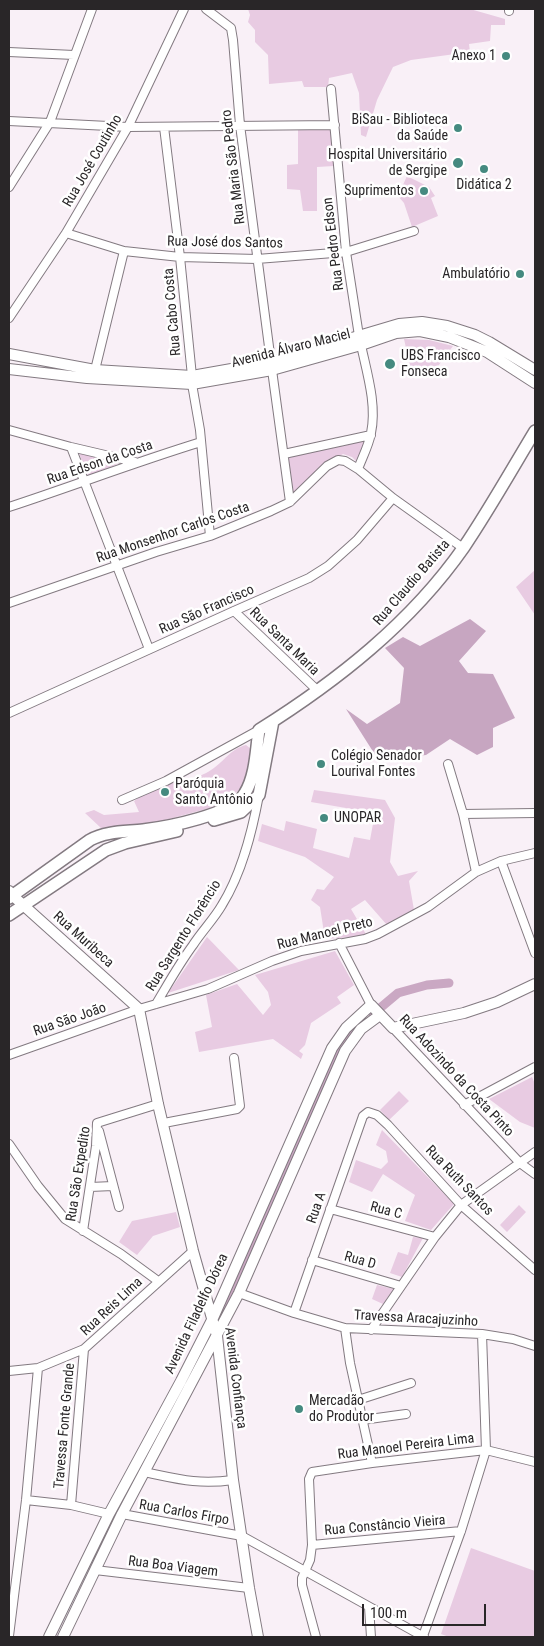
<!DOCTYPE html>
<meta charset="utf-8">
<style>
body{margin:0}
#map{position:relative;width:544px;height:1646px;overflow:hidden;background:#f9f0f7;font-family:"Roboto Condensed",sans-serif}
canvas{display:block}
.frame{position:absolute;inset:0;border:10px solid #292628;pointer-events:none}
.scale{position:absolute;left:362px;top:1604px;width:124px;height:22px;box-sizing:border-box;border:2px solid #292628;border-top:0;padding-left:6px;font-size:15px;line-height:18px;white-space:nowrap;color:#292628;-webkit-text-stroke:4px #fff;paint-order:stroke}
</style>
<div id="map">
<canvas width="544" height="1646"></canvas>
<div class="frame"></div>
<div class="scale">100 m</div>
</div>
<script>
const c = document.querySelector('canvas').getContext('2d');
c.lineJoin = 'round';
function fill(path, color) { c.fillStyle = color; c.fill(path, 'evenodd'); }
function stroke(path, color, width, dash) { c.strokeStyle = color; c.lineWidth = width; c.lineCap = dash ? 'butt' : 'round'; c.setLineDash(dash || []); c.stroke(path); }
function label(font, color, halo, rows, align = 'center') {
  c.font = font + ' "Roboto Condensed",sans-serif'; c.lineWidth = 5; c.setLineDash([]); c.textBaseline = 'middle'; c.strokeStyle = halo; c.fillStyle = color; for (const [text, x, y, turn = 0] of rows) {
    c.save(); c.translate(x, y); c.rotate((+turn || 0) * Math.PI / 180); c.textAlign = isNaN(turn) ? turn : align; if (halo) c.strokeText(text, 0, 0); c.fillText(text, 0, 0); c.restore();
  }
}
fill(new Path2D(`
 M248,9H470L505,19V25H491L490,41L469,44L470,52L411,60L393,67L377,100L366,137L361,135L359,93L352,73L329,78L328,87H304L302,81L269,84L268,55L255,42V30L248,22L250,15Z
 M331,128L334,166L317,167V211H303L300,190L287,189V165L298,164V130Z
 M407,176L429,187L435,196L431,198L438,216L412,227L404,203L398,196Z
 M404,339L429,340L453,346L433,373L412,375Z
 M368,436L357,462L352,457L343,454L320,467L290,497L288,453Z
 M78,451L119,463L89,478Z
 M535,570V615L516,587Z
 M246,745L251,749L252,756L248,773L242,787L227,801L210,808L154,823L133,827L101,828L85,813L94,810L104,815L139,812L134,801L147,792L181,777L189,780C196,777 204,775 211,770C224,762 230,749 246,745Z
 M314,790L385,800L395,818L390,862L398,876L418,871L409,881L414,910L387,925L365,900L351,909L367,936L325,939L320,907L311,900L317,889L324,890L334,877L305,857L258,841L262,824L284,831L286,821L317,829L313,848L349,858L354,837L370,840L375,813L311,802Z
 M207,937L239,970L168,993Z
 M335,951L354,985L337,997L341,1003L311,1023L305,1045L299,1051L303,1054L301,1059L273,1039L199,1052L195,1032L212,1027L206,995L237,984L263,1015L271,1005L268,992L255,975Z
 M532,1077L535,1084V1128L520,1122L489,1099Z
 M399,1091L409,1101L389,1120L380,1110Z
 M382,1130L454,1204L431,1230L405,1221L415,1195L383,1174L372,1192L349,1182L356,1160L381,1169L388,1162L386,1151L376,1145Z
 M519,1205L526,1212L507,1232L500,1225Z
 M176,1212L180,1227L153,1236L137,1255L119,1242L132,1221Z
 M413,1237L423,1238L402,1277L390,1273L398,1252L408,1255Z
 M377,1285L394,1289L383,1304L372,1299Z
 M471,1548L535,1571V1637H449L441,1634Z`), '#e8cbe2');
fill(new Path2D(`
 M470,619L486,631L459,661L468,673L493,674L515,718L493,728V747L477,755L450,739L426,755L379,761L346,709L367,724L400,703L404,668L385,648L403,637L420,646Z`), '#c7a6c1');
stroke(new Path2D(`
 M373,1014L398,993L427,985L449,983
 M225,1311L340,1043L362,1022
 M136,1477L164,1422`), '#caa8c3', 9);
const minor = new Path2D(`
 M206,9L231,28L233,40L240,125L271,362
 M509,11V9
 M9,52L74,55
 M331,89L346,252L359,336
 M9,121L128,127L335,125
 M164,127L180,257L192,376
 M9,187L50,122L92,9
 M66,233L124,251L180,257L257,259L346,252L414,231
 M9,318L66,233L128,127L184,9
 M95,370L124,251
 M272,370L290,502
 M192,384L200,430L210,536
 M9,430L71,447L135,462
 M71,447L149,649
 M284,454L371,435
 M358,469C362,458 369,445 371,433C377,405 367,373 361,345
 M9,507C73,486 136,462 201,442
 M9,603L156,552L210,536L271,511L290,502L327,466L338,460L345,461L358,469L393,498L463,548
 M234,611L318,691
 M9,713L234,611L309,578L328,566L357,540L393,498
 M448,764L463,814L476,872
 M122,800L166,781L259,730
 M463,814L535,813
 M501,861L535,953
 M339,943L371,1005
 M156,1004C168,984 179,964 193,945C202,931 214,919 222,905C242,873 252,832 259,795
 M393,1028L520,1163L535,1174
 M9,1055L139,1009L208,989L272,961L301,951L365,939L378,934L428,907L476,872L501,861L535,853
 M464,1105L535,1067
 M164,1123L237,1109L240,1106L234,1058
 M99,1131L119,1207
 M9,1144L38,1186L65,1219L121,1254L158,1281
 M90,1187L113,1186
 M330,1209L435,1237
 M83,1231L96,1146L97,1123L158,1104
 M312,1260L401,1286
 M239,1293L294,1313L345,1328L482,1334L513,1339L535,1346
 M294,1313L363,1116L368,1112L377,1115L388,1125L461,1205L535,1270
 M345,1328L350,1363L372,1463
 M371,1330L435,1237L461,1205L535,1152
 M9,1371L38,1368L84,1349L193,1251
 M358,1400L411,1383
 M362,1420L406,1414
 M144,1472C178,1479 198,1485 233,1480
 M26,1500L71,1505L109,1514
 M71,1505L84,1349
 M122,1514L242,1536L424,1637
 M312,1545L461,1531
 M95,1570L249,1588
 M369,1607L371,1637
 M9,1636L26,1500L38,1368
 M423,1636L461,1531L486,1450L482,1334
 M316,1637L302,1585V1578L310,1560L312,1545L309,1479L312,1472L372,1463L486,1450L535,1462`);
const tertiary = new Path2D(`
 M9,354L95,370L192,376L271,362L399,324L422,322L447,326L475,335L489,342L535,370
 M9,369L87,378L192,384L272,370L361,345L396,333L420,331L449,337L487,352L535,383
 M9,891L12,895L139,1009L158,1104L193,1251L217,1336L233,1480L249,1588L258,1637
 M49,1637L109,1514L181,1381L213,1318L332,1048L346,1028L371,1005L393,1028L464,1013L497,1002L535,984
 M63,1637L122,1514L239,1293L345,1051L361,1029L380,1015`);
const secondary = new Path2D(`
 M214,820L241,812L259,795L273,721
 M9,898L90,840C106,831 125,832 143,830C167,827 233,815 245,793C256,775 256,750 259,730C337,681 411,623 464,547C489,510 512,469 535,431
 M9,915L106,850L125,843L177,831`);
stroke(minor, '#837a81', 10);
stroke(tertiary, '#837a81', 12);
stroke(secondary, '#837a81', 14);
stroke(minor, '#fff', 8);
stroke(tertiary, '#fff', 10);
stroke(secondary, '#fff', 11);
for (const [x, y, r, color] of [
 [506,56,5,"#458a80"],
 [458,128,5,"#458a80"],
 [458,163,6,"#458a80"],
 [484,169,5,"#458a80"],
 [424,191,5,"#458a80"],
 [520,274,5,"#458a80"],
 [390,364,6,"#458a80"],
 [321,764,5,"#458a80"],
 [165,792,5,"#458a80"],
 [324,818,5,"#458a80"],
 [299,1409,5,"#458a80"]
]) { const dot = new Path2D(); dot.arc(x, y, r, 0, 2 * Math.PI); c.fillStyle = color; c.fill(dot); stroke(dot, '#fff', 2); }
label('14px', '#292628', '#fff', [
 ["Anexo 1",496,56],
 ["BiSau - Biblioteca",448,120],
 ["da Saúde",448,136],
 ["Hospital Universitário",447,155],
 ["de Sergipe",447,171],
 ["Didática 2",484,185,"center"],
 ["Suprimentos",414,191],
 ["Ambulatório",510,274],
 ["UBS Francisco",401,356,"left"],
 ["Fonseca",401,372,"left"],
 ["Colégio Senador",331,756,"left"],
 ["Lourival Fontes",331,772,"left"],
 ["Paróquia",175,784,"left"],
 ["Santo Antônio",175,800,"left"],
 ["UNOPAR",334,818,"left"],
 ["Mercadão",309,1401,"left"],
 ["do Produtor",309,1417,"left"]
], 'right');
label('14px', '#292628', '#fff', [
 ["Rua José Coutinho",93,161,-60],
 ["Rua Maria São Pedro",234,167,-97],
 ["Rua José dos Santos",225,243,1],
 ["Rua Pedro Edson",334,244,-97],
 ["Rua Cabo Costa",173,312,-95],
 ["Avenida Álvaro Maciel",291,349,-14],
 ["Rua Edson da Costa",100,463,-19],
 ["Rua Monsenhor Carlos Costa",173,533,-19],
 ["Rua Claudio Batista",412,583,-49],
 ["Rua São Francisco",207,610,-24],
 ["Rua Santa Maria",284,642,44],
 ["Rua Manoel Preto",325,934,-14],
 ["Rua Sargento Florêncio",184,936,-58],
 ["Rua Muribeca",83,940,42],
 ["Rua São João",70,1020,-19],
 ["Rua Adozindo da Costa Pinto",456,1076,47],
 ["Rua São Expedito",79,1174,-81],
 ["Rua Ruth Santos",459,1181,46],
 ["Rua A",317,1208,-71],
 ["Rua C",386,1211,15],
 ["Rua D",360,1261,16],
 ["Rua Reis Lima",112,1307,-43],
 ["Avenida Filadelfo Dórea",197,1314,-65],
 ["Travessa Aracajuzinho",416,1319,3],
 ["Avenida Confiança",235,1378,83],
 ["Travessa Fonte Grande",65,1426,-85],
 ["Rua Manoel Pereira Lima",406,1447,-7],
 ["Rua Carlos Firpo",184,1513,10],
 ["Rua Constâncio Vieira",385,1526,-5],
 ["Rua Boa Viagem",173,1567,7]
]);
</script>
